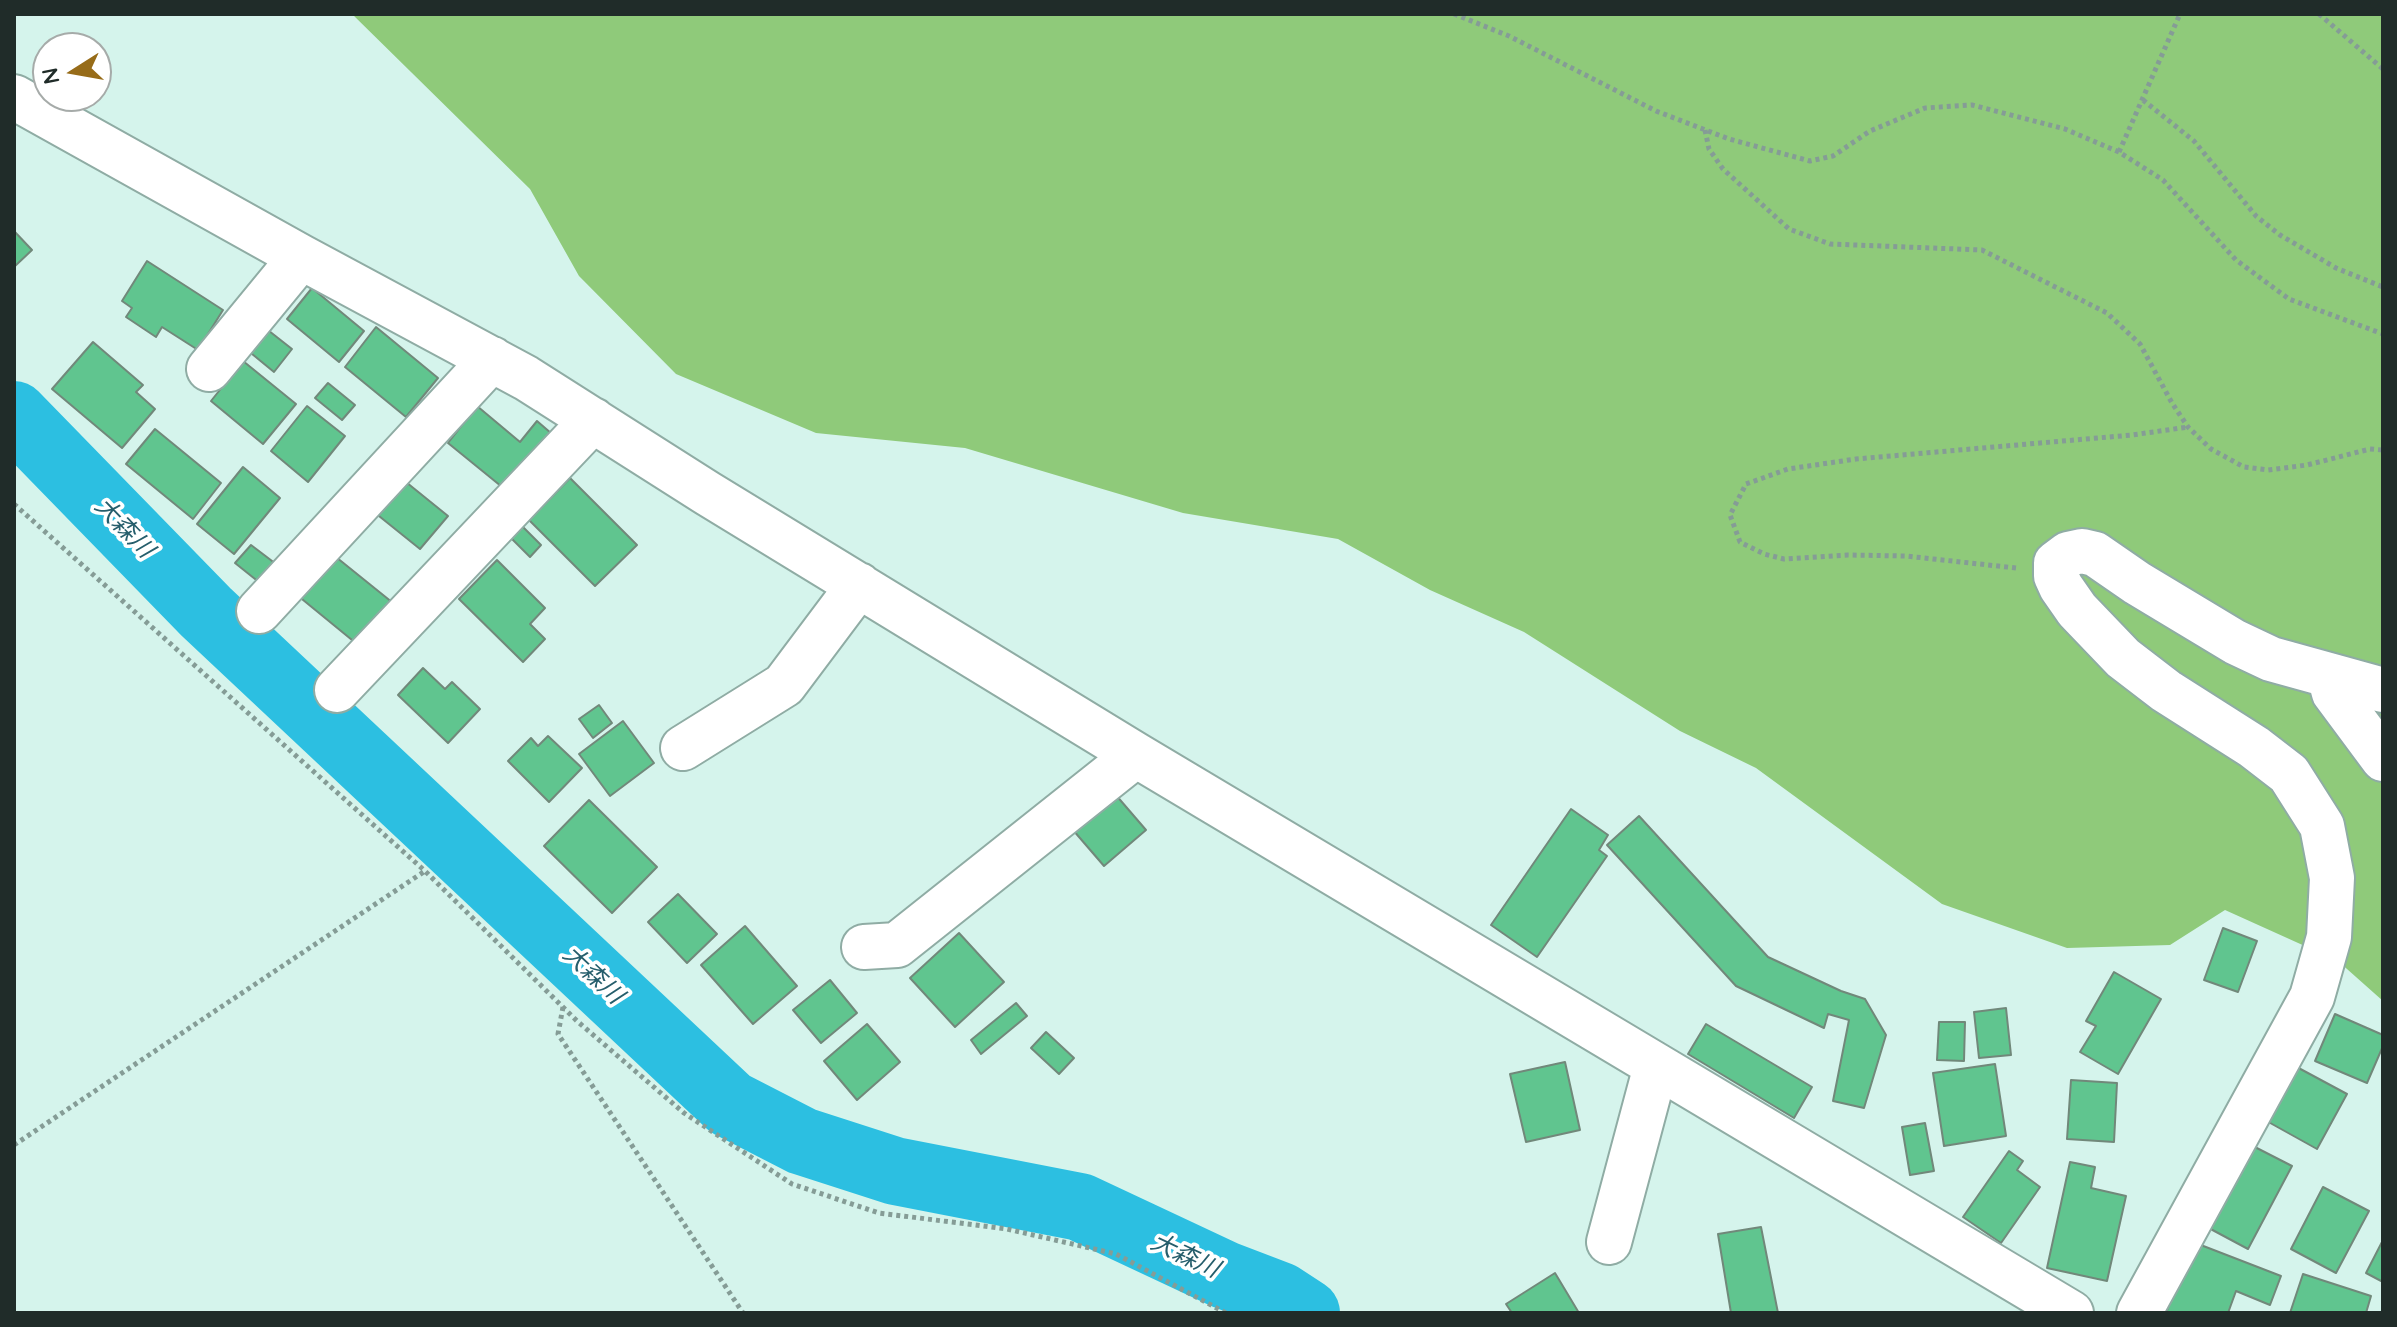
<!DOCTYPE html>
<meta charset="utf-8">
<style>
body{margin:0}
#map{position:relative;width:2397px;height:1327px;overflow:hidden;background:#d5f4ec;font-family:Quicksand,sans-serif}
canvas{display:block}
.frame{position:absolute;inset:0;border:16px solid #202c29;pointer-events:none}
.north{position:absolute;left:32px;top:32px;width:80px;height:80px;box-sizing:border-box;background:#fff;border:2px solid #a6aba9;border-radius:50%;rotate:259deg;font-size:22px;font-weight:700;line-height:32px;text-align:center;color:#202c29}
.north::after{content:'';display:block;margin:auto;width:28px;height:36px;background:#976c19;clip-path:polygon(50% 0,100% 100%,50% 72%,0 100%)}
</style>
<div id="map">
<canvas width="2397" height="1327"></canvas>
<div class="frame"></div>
<div class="north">N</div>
</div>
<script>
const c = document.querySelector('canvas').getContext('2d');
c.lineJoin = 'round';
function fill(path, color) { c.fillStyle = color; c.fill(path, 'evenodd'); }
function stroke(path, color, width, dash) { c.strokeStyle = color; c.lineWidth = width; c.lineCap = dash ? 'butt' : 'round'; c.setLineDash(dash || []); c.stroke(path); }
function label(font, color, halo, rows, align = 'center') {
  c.font = font + ' Quicksand,"Noto Sans JP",sans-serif'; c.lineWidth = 7; c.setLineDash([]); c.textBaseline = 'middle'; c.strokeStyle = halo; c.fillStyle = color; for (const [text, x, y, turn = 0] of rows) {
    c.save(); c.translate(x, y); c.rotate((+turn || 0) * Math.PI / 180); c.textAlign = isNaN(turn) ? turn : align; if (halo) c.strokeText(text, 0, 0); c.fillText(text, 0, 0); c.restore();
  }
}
fill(new Path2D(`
 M352,14H2383V1001L2338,961L2225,910L2170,945L2067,948L1942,904L1756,768L1680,731L1524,632L1430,590L1338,539L1183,513L965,448L816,433L676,374L579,276L530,189Z`), '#8fca7a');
stroke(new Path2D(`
 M14,415L206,612L730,1104L802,1141L895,1171L1080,1207L1225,1275L1280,1296L1306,1313`), '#2cbfe1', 68);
const building = new Path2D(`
 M14,231L32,250L14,267Z
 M147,261L223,310L198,350L162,327L156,337L126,317L132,308L122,301Z
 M312,288L364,331L339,362L287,319Z
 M264,327L292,349L274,372L246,349Z
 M376,327L438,378L406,417L345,367Z
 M93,342L143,385L136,392L155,409L122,448L52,389Z
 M243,361L296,404L263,444L211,401Z
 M328,383L355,405L342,420L315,398Z
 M307,406L345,436L308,482L271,451Z
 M477,406L520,442L537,421L552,434L507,491L448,443Z
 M155,429L221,483L193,519L126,464Z
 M243,467L280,498L234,554L197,524Z
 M401,478L448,516L420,549L374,512Z
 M570,478L637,545L595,586L529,520Z
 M519,523L541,545L530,557L508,535Z
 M251,545L276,564L260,583L235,563Z
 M331,553L398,607L363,649L297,595Z
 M497,560L545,608L530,624L545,639L523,662L459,599Z
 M423,668L445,689L452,682L480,709L448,743L398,695Z
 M599,705L612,723L593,738L579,719Z
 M623,721L654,763L610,796L579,754Z
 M548,736L582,768L549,802L508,761L531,738L538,746Z
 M1115,794L1146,830L1104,866L1073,830Z
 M589,800L657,867L612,913L544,846Z
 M1571,809L1608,835L1599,850L1607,856L1537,957L1491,925Z
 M1639,816L1768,957L1841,991L1865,999L1886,1035L1864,1108L1833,1101L1849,1020L1828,1014L1824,1028L1736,986L1607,845Z
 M678,894L717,934L687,963L648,922Z
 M745,926L797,986L753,1024L701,965Z
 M2223,928L2257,941L2238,992L2204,980Z
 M959,933L1004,982L955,1027L910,978Z
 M2114,972L2161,999L2118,1074L2080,1052L2096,1026L2086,1021Z
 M830,980L857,1013L821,1043L793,1010Z
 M1016,1003L1027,1016L981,1054L971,1040Z
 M2006,1008L2011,1055L1979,1058L1974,1012Z
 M2335,1014L2383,1035V1046L2367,1083L2315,1061Z
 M1939,1022H1965L1964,1061L1937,1060Z
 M867,1024L900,1062L857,1100L824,1061Z
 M1706,1024L1812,1087L1794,1118L1688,1054Z
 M1046,1032L1074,1058L1059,1074L1031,1048Z
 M1565,1062L1580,1130L1526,1142L1510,1074Z
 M1995,1064L2006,1136L1944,1146L1933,1073Z
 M2293,1065L2347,1094L2317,1149L2263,1119Z
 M2071,1080L2117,1083L2114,1142L2067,1139Z
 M1925,1123L1934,1171L1910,1175L1902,1127Z
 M2247,1143L2292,1166L2248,1249L2205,1226Z
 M2009,1151L2023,1161L2017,1170L2040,1187L2001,1243L1963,1217Z
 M2070,1162L2095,1167L2091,1188L2126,1196L2107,1281L2047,1268Z
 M2323,1187L2369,1211L2336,1273L2291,1249Z
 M1761,1227L1778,1313H1731L1718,1234Z
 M2383,1240V1282L2366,1273Z
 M2193,1242L2281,1276L2270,1305L2236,1291L2228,1313H2166Z
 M1555,1273L1579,1313H1512L1506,1304Z
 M2303,1274L2371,1296L2366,1313H2290Z`);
fill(building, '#60c58f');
stroke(building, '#71887a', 2);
const minor = new Path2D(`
 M14,97L301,257L526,378L707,493L1136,755L2071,1313
 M209,369L301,257
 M259,611L492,359
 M2329,675L2334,693L2383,759
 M337,690L593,420
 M683,748L784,685L859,585
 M864,947L897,945L1136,755
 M1609,1242L1656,1066
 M2139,1313L2312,997L2329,937L2332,878L2322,826L2289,774L2254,747L2166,691L2123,658L2077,610L2061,587L2056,576V563L2068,554L2082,551L2095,554L2137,583L2235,642L2271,659L2383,690`);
stroke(minor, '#8faca4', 48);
stroke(new Path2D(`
 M1454,14L1509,36L1656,111L1729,139L1810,161L1833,156L1870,131L1925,108L1972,105L2065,129L2119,152L2163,180L2236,260L2289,299L2383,334
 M2319,14L2383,69
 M2143,100L2194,141L2256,216L2280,235L2336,268L2383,287
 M1705,130L1709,149L1723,169L1789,229L1830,244L1982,250L2107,313L2140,344L2172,403L2188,427L2211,449L2244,467L2268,470L2307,465L2370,449L2383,450
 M2119,152L2180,14
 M14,504L425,871L577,1021L684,1113L792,1184L879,1213L1007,1229L1116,1254L1226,1313
 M2016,568L1906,556L1848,555L1784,559L1764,554L1740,542L1730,515L1746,484L1788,469L1856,459L2132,435L2188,427
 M563,1007L558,1034L743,1313
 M14,1145L425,871`), '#859c96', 5, [4, 4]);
stroke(minor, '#fff', 44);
label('italic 24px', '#265e6c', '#fff', [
 ["大森川",124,528,46],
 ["大森川",593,975,43],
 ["大森川",1185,1256,25]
]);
</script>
